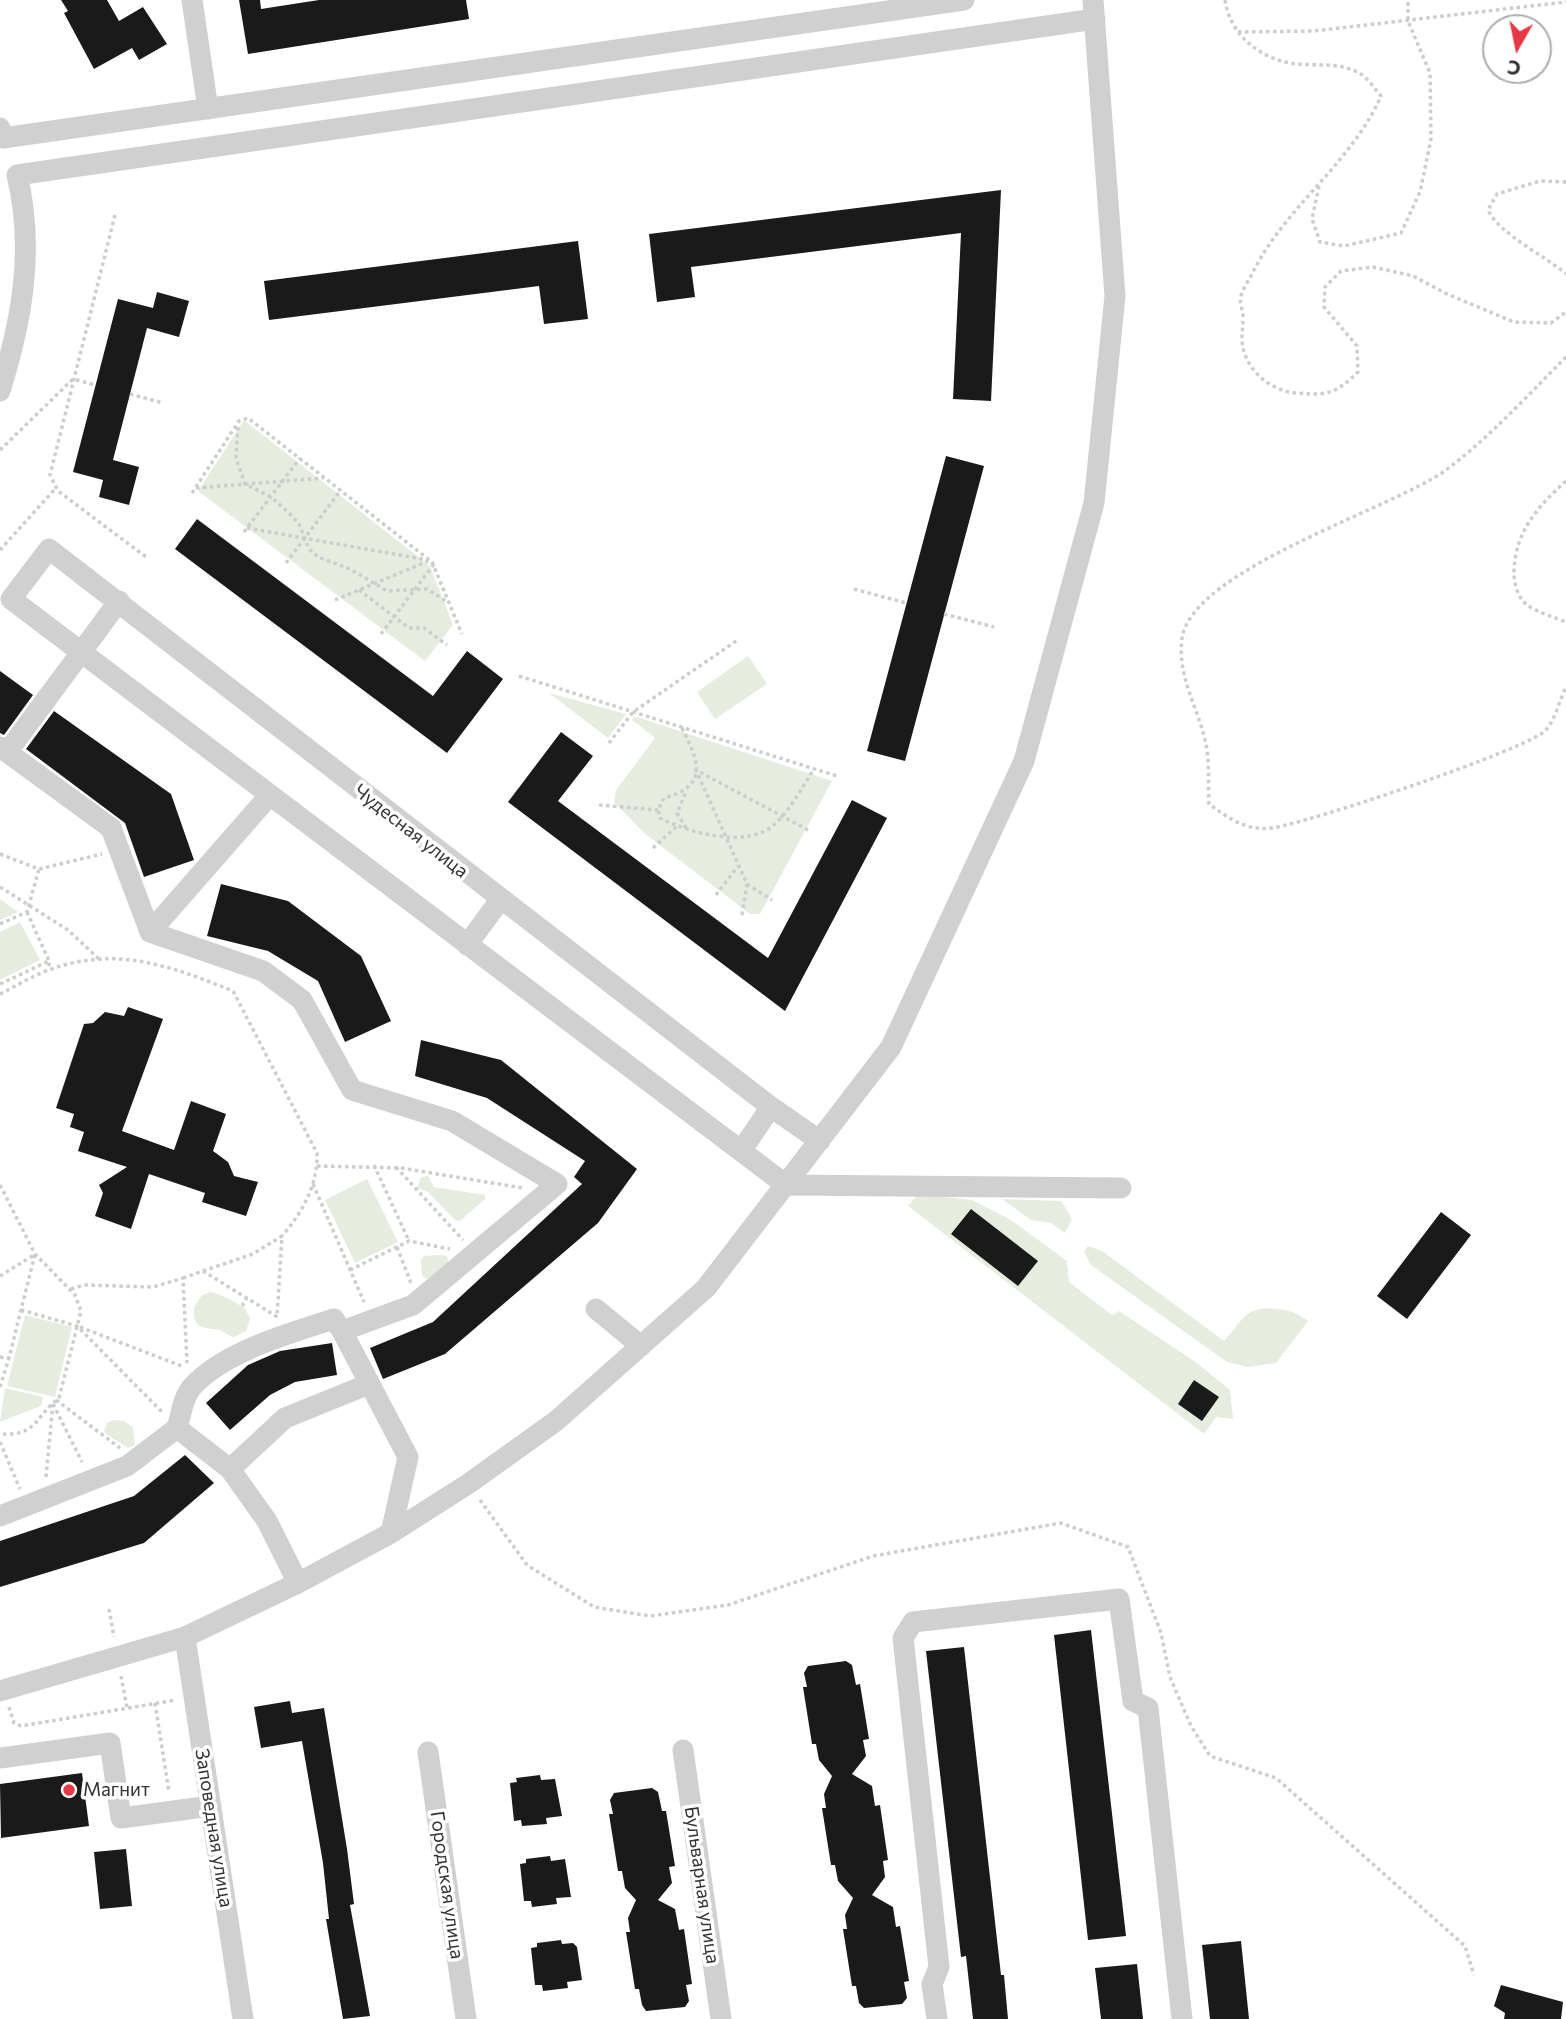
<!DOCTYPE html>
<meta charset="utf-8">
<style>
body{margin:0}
#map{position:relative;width:1566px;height:2019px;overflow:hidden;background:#fff;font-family:Commissioner,sans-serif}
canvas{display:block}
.north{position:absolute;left:1482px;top:14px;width:70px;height:70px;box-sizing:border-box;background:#fff;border:2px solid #adadad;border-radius:50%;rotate:189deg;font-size:19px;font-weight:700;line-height:28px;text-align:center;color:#333}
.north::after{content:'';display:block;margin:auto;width:24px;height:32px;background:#e63946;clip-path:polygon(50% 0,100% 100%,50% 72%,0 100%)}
</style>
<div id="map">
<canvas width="1566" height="2019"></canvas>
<div class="north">С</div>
</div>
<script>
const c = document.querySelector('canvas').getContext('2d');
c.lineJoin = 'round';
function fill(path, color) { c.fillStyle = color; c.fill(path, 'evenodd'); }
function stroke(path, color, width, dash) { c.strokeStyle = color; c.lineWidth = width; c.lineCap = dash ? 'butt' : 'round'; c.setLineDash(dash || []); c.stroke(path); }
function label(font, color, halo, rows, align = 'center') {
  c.font = font + ' Commissioner,sans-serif'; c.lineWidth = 7; c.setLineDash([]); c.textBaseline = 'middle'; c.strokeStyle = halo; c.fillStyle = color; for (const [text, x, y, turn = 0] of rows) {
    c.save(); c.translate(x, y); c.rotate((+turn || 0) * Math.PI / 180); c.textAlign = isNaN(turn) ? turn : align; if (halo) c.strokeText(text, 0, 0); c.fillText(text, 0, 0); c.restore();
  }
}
fill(new Path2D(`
 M244,420L430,566L453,625L425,661L198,491Z
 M748,656L767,684L715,719L697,692Z
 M549,693L626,714L608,738Z
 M634,716L832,781L760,914H750L644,833L614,802L616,790L655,738L632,720Z
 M0,899L18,912L0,920Z
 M20,922L40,960L0,980V932Z
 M428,1176L434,1187L485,1195V1199L460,1221L455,1220L428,1192L417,1188L421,1177Z
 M367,1179L398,1242L355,1263L325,1200Z
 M918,1194L972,1200L1011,1220L1067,1261L1069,1282L1112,1315L1119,1311L1197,1363L1230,1390L1233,1419L1216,1417L1204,1434L908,1206Z
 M1002,1199L1061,1201L1072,1219L1065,1233L1051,1223L1031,1220Z
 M1088,1246L1102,1251L1224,1341C1244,1320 1245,1305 1277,1309C1290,1310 1298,1313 1308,1321L1276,1363L1248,1367L1227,1362L1091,1265L1084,1252Z
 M441,1255L447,1256L448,1262L428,1279L422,1276L421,1261L424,1256Z
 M210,1292C219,1293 236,1303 245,1308L250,1319L246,1331L234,1337C228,1336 223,1331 219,1330C203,1327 192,1330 194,1307L202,1295Z
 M25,1315L72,1327L55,1397L7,1386Z
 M5,1388L43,1397L41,1406L0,1422Z
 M113,1420L124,1421L133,1427L135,1445L128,1448L106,1434L104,1431L107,1423Z`), '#e6ecdf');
fill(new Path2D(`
 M61,0H107L119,21L143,7L167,44L139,60L132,48L94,69L64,13L68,11Z
 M239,0H260L261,9L319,0H466L469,19L248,54Z
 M1001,190L991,401L953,399L961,233L691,267L695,297L657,302L649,234Z
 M578,241L588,319L544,324L539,286L269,320L264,281Z
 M157,292L189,301L179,337L147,328L113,460L139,467L129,505L99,497L103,480L73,472L118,299L153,308Z
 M946,456L984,466L905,761L867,751Z
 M197,519L433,696L467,651L503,679L447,753L175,549Z
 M0,671L33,695L4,735L0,733Z
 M54,711L171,794L194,860L144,877L125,823L26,749Z
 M561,732L593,756L558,801L768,958L852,800L887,818L785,1011L508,802Z
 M221,884L288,901L361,956L391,1021L345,1042L318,981L268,951L207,936Z
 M128,1007L163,1019L122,1131L174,1150L191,1101L226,1114L213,1151L228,1162L234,1176L258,1182L246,1216L202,1202L205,1193L149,1174L131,1229L95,1216L103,1193L99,1185L127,1167L78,1151L84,1132L70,1127L74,1114L56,1108L84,1024L93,1023L105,1012L124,1016Z
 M421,1040L501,1060L637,1169L598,1223L445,1354L383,1379L370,1348L433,1322L582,1184L574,1177L585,1161L487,1098L415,1076Z
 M971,1209L1038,1261L1018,1286L951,1234Z
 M1441,1212L1471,1235L1407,1319L1377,1296Z
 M332,1343L337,1375L295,1382L270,1395L230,1430L206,1403L248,1365L280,1351Z
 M1194,1380L1219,1397L1202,1421L1178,1404Z
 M185,1455L214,1483L144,1543L0,1587V1541L134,1496Z
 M1091,1630L1126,1936L1088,1940L1054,1635Z
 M964,1647L1001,1975H1004L1008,2019H973L966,1956L961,1957L926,1651Z
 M846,1661L852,1665L856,1685L860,1684L869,1739L863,1740L866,1756L852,1774L872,1786L875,1806L880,1805L888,1860L883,1861L885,1877L872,1895L893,1907L896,1927L900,1926L909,1981L904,1982L907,1998L902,2004L864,2008L859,2003L856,1986H852L843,1929H847L845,1915L853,1898L838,1881L835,1865H831L822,1808H826L824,1794L832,1776L819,1760L816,1744H812L803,1687H807L804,1673L808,1666Z
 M290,1701L292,1713L324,1708L347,1849L354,1904L350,1905L370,2016L343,2019L326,1919H329L323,1863L302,1741L261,1748L254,1707Z
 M82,1773L89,1826L1,1838L0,1784Z
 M540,1775L541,1780L555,1779L562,1816L546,1818L547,1824L522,1826L521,1820L514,1821L510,1783L517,1782L516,1778Z
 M652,1788L658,1792L662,1811H666L675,1866L669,1867L672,1883L658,1900L675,1909L679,1930L684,1929L692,1984L686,1985L689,2001L685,2007L646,2011L642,2005L639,1989H635L626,1932H630L628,1918L636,1900L625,1888L622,1871H618L609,1814H613L610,1800L614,1793Z
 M126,1849L132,1906L100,1909L94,1852Z
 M550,1856L551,1861L565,1859L571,1897L556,1898L557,1904L532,1907L531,1901H524L520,1864L526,1863V1859Z
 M561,1940L562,1944L573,1943L577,1947L582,1980L567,1982L568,1988L543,1991L542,1985H535L531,1948L537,1947V1943Z
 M1241,1941L1249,2019H1210L1202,1945Z
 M1137,1964L1143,2019H1101L1095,1968Z
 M1501,1985L1563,2002L1561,2019H1504L1505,2013L1494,2006Z`), '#1a1a1a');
stroke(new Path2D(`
 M1225,0C1230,34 1258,57 1290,63C1313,67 1337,61 1359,73C1367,77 1375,89 1381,96C1351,164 1286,206 1253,272C1249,280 1243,288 1241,296C1239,303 1243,310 1243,317C1243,334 1239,343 1247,359C1255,377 1276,392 1297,393C1328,396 1336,393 1358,372L1357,346L1324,307L1325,287L1341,271L1373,267L1413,276L1447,294L1514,322L1551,323L1566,312
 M1238,32L1314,31L1566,2
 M1566,182L1540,181L1497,194L1488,210C1499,234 1544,255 1566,274
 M1319,186L1312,219L1320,242L1344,246L1401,233L1420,192L1431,139L1430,73L1408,21V0
 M115,215L50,475L58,491L146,557
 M1566,357C1528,395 1490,437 1446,470C1392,509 1193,569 1182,638C1177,676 1197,705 1205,740C1210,760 1208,784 1209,804C1228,818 1246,831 1271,828C1303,825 1529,749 1546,730C1555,720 1560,699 1566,687
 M130,394L163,403
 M238,427L236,458L245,484L271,497L289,513L299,524L309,549L318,557L350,569L387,591L427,589L449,603
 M0,450L73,379L95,385
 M1566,481C1537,507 1514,533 1514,574C1514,583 1518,598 1526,604C1536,612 1554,617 1566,622
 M196,488L323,478
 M192,493L239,421L248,418L432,562L462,634
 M247,528L428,560
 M244,532L300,458
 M0,550L55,489
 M286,563L341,490
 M854,589L906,603
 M359,590L409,628H424L447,645
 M335,600L428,561
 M944,614L994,627
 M381,634L434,564
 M519,676L837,776
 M682,728C699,762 709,786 664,798L658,810L660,818C689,833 749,850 776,823C791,809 802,787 814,769
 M609,743L633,712L739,639
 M599,805L658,810
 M686,828L677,813L686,792
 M653,848L677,826
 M0,854L39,869L102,854
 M747,884L772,900
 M0,887L68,930L99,959
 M716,895L738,866
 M27,912L49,961
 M742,915L747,884L696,770L808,830
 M0,924L27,912L39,869
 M0,984L49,961V969
 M0,994C16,986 32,976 49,970C115,945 171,966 233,991L317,1153C318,1185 302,1213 282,1236
 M374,1165L409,1241
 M317,1166L401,1168L523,1188
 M396,1167L463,1240
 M313,1184L364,1302
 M0,1185L35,1254L75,1295L81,1311L59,1398C34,1417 38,1436 0,1434
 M397,1247L411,1283
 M350,1270L409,1241L450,1249
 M203,1271L253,1254L282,1236L277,1317
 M0,1276L34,1255
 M183,1278L203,1271L279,1318
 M71,1289L84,1285L153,1287L183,1278L187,1363
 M242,1306L247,1298
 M21,1310L77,1326L163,1413
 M80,1327L184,1367
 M0,1357L9,1358L35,1254
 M0,1387L9,1358
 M56,1400L120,1448
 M53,1404L82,1462
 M0,1442L20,1489
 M46,1477L53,1403
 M480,1500L527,1565L594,1607L650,1616L728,1605L873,1556L1061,1523L1128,1547L1161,1633L1170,1677L1191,1726L1210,1756L1276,1778L1465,1946L1474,1975
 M109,1609L114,1637
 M121,1676L127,1708
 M155,1703L169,1792
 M9,1707L14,1723L21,1726L176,1700`), '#cdcdcd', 3.5, [3.5, 3.5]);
stroke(new Path2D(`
 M192,0L208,109
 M0,128L3,138L964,0
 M0,391C22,320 35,249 17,175L1095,19
 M0,747L111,828L150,932L263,971L302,1000L352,1090L452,1121L557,1184L413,1305L342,1331L408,1457L391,1533
 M8,751L119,601
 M150,932L269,796
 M467,945L500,900
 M820,1141L771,1107L49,549L11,599L786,1185L1121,1188
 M741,1151L771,1107
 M596,1309L641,1346
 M177,1428C181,1415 183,1397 192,1387C223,1352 290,1333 334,1319L342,1331
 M230,1469L285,1418L369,1384
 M0,1516L127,1466L177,1428L230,1469L267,1521L298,1583
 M185,1637L243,2019
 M0,1691L185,1637L298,1583L391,1533L468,1484L556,1421L706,1288L891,1047L1024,761L1094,503L1115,296L1093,0
 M683,1750L721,2019
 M428,1752L466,2019
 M0,1758L110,1743L121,1818L211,1806
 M937,2019L932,1984L939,1967L903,1638L913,1622L1119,1599L1133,1701L1148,1708L1182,2019`), '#d0d0d0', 21);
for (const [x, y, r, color] of [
 [69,1790,7,"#e63946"]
]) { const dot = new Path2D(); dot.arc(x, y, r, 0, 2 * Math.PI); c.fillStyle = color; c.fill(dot); stroke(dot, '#fff', 2.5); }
label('19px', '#333', '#fff', [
 ["Чудесная улица",411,831,38],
 ["Заповедная улица",214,1828,81],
 ["Городская улица",447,1885,82],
 ["Бульварная улица",702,1885,82]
]);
label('19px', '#333', '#fff', [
 ["Магнит",83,1790]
], 'left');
</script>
